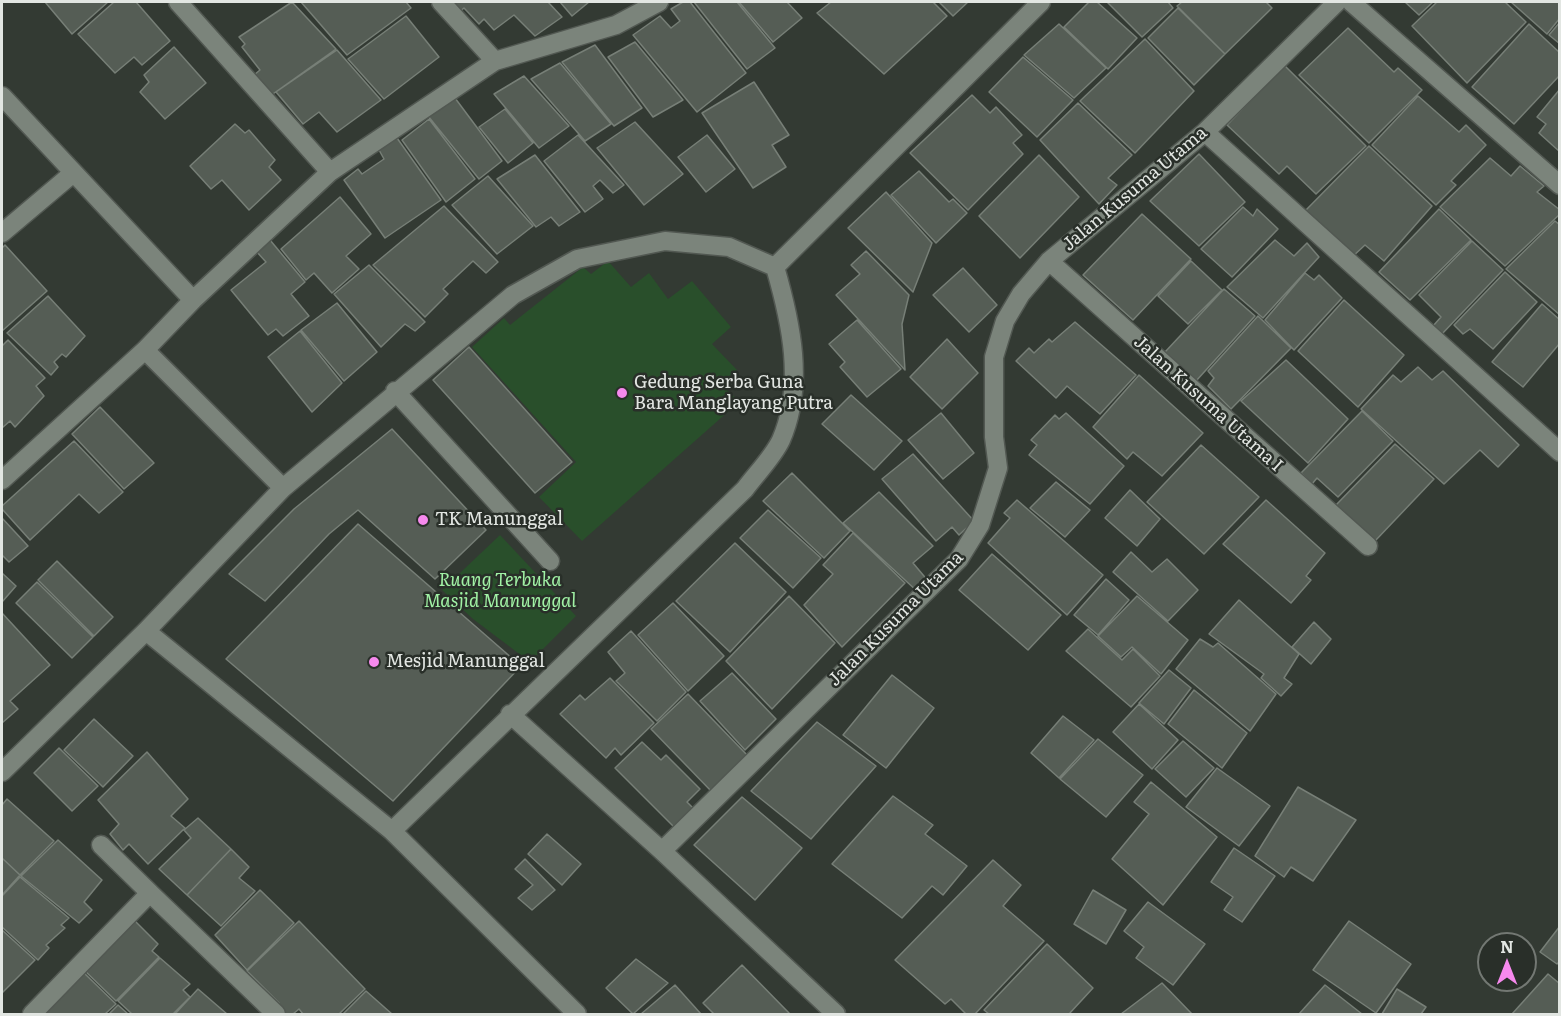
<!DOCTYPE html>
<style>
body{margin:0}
#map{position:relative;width:1561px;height:1016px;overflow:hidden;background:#333a33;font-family:Literata,serif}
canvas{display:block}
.frame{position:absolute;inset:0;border:3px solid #e2e6e2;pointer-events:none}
.north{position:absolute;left:1477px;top:932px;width:60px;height:60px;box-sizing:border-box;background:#292f29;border:2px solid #737873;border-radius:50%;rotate:0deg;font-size:16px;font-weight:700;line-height:24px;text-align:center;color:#e2e6e2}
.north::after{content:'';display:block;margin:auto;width:21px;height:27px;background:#f689ed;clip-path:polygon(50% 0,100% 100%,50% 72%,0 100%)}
</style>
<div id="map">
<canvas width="1561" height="1016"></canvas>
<div class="frame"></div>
<div class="north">N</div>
</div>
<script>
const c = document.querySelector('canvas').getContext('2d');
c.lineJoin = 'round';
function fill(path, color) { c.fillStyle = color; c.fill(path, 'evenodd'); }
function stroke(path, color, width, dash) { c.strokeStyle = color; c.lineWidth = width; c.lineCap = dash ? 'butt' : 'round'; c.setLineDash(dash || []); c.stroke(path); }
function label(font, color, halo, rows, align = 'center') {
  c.font = font + ' Literata,serif'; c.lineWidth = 5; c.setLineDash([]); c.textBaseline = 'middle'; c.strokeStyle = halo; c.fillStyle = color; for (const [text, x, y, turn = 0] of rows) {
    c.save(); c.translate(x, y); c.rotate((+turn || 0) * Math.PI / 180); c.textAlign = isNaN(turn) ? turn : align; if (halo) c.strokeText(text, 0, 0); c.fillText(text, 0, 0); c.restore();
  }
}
fill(new Path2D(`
 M608,261L631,287L649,273L668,299L692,281L731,327L712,344L737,370L721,383L739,402L582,541L539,497L576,462L472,347L504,318L510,325L583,267L591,274Z
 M500,535L576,616L530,662L473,619L442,590Z`), '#294f2b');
const building = new Path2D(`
 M45,2H108L72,34Z
 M114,2H136L170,41L142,65L134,57L115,73L78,34Z
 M292,2L336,49L270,96L254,75L260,70L242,47L245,44L239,37Z
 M301,2H406L411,8L347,55Z
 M448,2H548L562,17L535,36L514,15L494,30L484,19L479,24L464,8L458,13Z
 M560,2H589L572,16Z
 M683,2H690L746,73L697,112L633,35L660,16L671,28L680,21L671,9Z
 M694,2H737L775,48L747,69Z
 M739,2H787L802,18L773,42Z
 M831,2H933L947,16L884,74L817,13Z
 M939,2H968L953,16Z
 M1089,2H1097L1137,38L1108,69L1064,27Z
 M1107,2H1168L1173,8L1142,37Z
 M1182,2H1266L1272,8L1225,54L1177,6Z
 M1405,2H1433L1419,15Z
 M1437,2H1505L1526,22L1467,83L1412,26Z
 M1511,2H1560V18L1547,34Z
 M1178,8L1225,54L1194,85L1148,38Z
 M406,16L439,57L384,99L348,59Z
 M1560,22V44L1549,35Z
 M1059,24L1106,68L1074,98L1024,55Z
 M1529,24L1560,53V75L1514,124L1472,87Z
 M1348,28L1394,72L1398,68L1422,90L1369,143L1299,75Z
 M1145,39L1194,91L1135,153L1080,101Z
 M635,42L683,100L653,117L608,57Z
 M595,45L642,108L614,126L562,62Z
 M174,47L206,83L165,119L140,92L149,82L144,75Z
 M337,50L381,100L337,132L319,112L303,124L276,92Z
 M1023,57L1073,100L1037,137L989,92Z
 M560,63L611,124L585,141L531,79Z
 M1284,65L1366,146L1316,194L1287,166L1279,174L1227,125Z
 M524,76L569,126L539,148L494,94Z
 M754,82L789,135L772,145L786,167L753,188L702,113Z
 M1560,89V152L1539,133L1546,124L1537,117Z
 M972,95L990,113L996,107L1022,135L1013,143L1023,154L968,210L910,153Z
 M1418,96L1459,132L1466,125L1486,145L1451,181L1456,185L1436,205L1372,145Z
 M455,98L502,161L479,179L428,116Z
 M1078,103L1132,155L1108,178L1117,185L1099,204L1040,140Z
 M505,109L533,143L508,163L479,127Z
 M429,119L475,179L446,202L402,140Z
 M635,122L683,174L644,205L597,148Z
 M235,124L245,133L249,130L275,160L269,167L281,180L249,210L222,180L211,189L190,166Z
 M578,135L624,185L613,193L600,180L593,186L603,199L585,212L544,161Z
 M707,135L735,169L706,192L678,157Z
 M397,138L441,200L385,238L344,180L358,169L362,174L384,159L379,150Z
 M1369,146L1432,206L1384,261L1365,245L1351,258L1304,212Z
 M1199,154L1245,202L1199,246L1150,201Z
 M535,155L580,212L559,226L551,217L536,227L497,179Z
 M1039,155L1079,197L1020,258L979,216Z
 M1490,158L1511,176L1520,166L1544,186L1537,192L1560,210V214L1505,266L1440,207Z
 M919,171L949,202L953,199L967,213L936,243L891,195Z
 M488,176L533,226L497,254L452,205Z
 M886,192L932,243L913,292L848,228Z
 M340,197L371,234L346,256L359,269L332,293L314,273L306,280L281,249Z
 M444,206L498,262L486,273L473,261L443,289L448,294L425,317L373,265Z
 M1243,207L1253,216L1257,209L1278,229L1232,277L1201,249Z
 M1439,209L1471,240L1410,300L1379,272Z
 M1142,214L1191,259L1133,320L1083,275Z
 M1555,221L1560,225V315L1506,269Z
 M270,240L305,282L291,294L309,316L283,336L276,329L268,335L231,290L266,262L256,251Z
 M1275,240L1294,256L1307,243L1319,257L1263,318L1227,287Z
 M1472,241L1503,270L1441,335L1433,326L1441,317L1419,295Z
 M5,245L47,291L2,331V248Z
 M866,251L909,295L902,324L905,370L836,295L860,274L851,265Z
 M1191,261L1222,290L1188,324L1158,296Z
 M369,265L425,322L415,331L405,324L381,347L334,294Z
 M963,268L997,305L969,332L933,295Z
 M1505,272L1537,302L1493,349L1470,329L1463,334L1454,325Z
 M1305,273L1314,280L1319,275L1342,298L1294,350L1265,320Z
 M1224,289L1255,316L1196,381L1165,352Z
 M48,296L85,336L66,357L62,354L54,362L58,367L51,375L7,333Z
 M1344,300L1404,355L1358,407L1298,351Z
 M337,303L377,352L344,381L301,330Z
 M1542,304L1560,320V343L1523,387L1492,362Z
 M1258,316L1291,348L1231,409L1208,386L1214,378L1208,371Z
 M857,320L901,369L867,397L840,367L845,362L829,344Z
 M1075,322L1136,375L1100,414L1067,386L1056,398L1016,361L1029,348L1034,353L1049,339L1052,342Z
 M300,331L342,383L312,412L268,357Z
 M947,339L978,373L942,409L910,377Z
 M8,340L45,378L36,386L44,396L15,427L10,421L2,428V346Z
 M469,347L572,462L535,493L433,380Z
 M1286,360L1348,419L1308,463L1241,401Z
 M1418,367L1432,380L1443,371L1519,445L1498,467L1480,450L1444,484L1361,409L1393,375L1401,382Z
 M1139,375L1203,433L1162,476L1133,452L1127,459L1093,427Z
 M851,395L902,441L874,470L822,424Z
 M100,407L154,463L124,489L72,434Z
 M1362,411L1393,441L1338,497L1317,478L1312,484L1301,473Z
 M941,413L974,453L943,479L908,440Z
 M1066,413L1124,466L1090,504L1029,455L1037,445L1031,440L1055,415L1059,419Z
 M392,429L486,530L435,579L358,510L329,534L265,601L229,574L294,509Z
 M74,441L123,492L99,513L79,494L30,540L2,509V506Z
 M1395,444L1434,479L1375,541L1336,505Z
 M1201,445L1259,497L1204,554L1147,502Z
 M913,454L974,521L959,535L952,527L936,541L882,479Z
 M792,473L850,531L824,558L763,501Z
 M1056,482L1090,510L1065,537L1030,508Z
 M1130,490L1160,519L1137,546L1105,518Z
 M879,492L933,546L913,563L929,582L918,592L843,523Z
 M1017,500L1103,575L1067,615L988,543L1010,518L1004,513Z
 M1266,500L1325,553L1306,576L1311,580L1291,603L1223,544Z
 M768,510L821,558L793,588L740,538Z
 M2,518L28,546L9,562L2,555Z
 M358,524L521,666L393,801L226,659Z
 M853,533L905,583L842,647L804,605L833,574L823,565Z
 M735,543L786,592L730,652L676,601Z
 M1131,552L1152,572L1167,559L1198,590L1168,621L1113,572Z
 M992,554L1061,615L1028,650L959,590Z
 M57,561L113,617L94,636L38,580Z
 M2,573L16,586L2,602Z
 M1106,579L1129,600L1098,635L1074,615Z
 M37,582L93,637L72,658L16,603Z
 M789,596L835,643L772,709L726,661Z
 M1137,596L1188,640L1161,674L1132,647L1121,657L1098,636Z
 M1239,600L1299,654L1284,678L1292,684L1281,696L1261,678L1264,674L1209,634Z
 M673,603L724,656L688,691L638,635Z
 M2,613L50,665L10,701L18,709L2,723Z
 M1314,622L1331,639L1311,664L1292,647Z
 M1088,629L1122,660L1133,649L1160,676L1131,707L1066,651Z
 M631,631L686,692L657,721L616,681L625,673L608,652Z
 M1200,639L1213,647L1218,643L1276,694L1250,731L1176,669Z
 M1169,670L1191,688L1164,724L1139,703Z
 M732,673L776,719L745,750L700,701Z
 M892,675L934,708L886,768L843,735Z
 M610,678L654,723L621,755L615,748L606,758L560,714L580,695L585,700Z
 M1194,690L1247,733L1222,768L1168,724Z
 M688,694L749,757L713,793L651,729Z
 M1139,704L1178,740L1152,769L1113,732Z
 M1063,716L1094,740L1059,778L1031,753Z
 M94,719L133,756L103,787L64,750Z
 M817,722L876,766L811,839L751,791Z
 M1098,739L1143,775L1106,817L1060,779Z
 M1183,741L1214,768L1186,797L1155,769Z
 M642,742L661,760L666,755L700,789L687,802L695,810L675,828L615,768Z
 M59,748L98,786L72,811L34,773Z
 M147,752L188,799L171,816L185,828L148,864L129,844L123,850L110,834L119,824L98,800Z
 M1217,768L1270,806L1239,846L1186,807Z
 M1151,782L1217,837L1163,905L1112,859L1149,814L1134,802Z
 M1298,787L1356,820L1313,881L1291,867L1284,877L1255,856Z
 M893,796L933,825L925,834L967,866L943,895L932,886L902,918L832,864Z
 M742,797L802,848L755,900L694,845Z
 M7,799L54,841L20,875L2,858V805Z
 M198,818L231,849L187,895L159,869L191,838L184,830Z
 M547,834L581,864L562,885L528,854Z
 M58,840L102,880L84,902L92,910L79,923L21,876Z
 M1234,848L1275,876L1242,922L1224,910L1233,897L1211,882Z
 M231,849L249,867L239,878L255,891L221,926L187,895Z
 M2,858L20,875L2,895Z
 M525,859L555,890L532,910L518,898L533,885L515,869Z
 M993,860L1021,885L1003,906L1044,941L975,1014H966L951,999L945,1004L895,960Z
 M20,877L69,918L61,925L65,928L46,945L49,948L38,960L2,927V896Z
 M260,890L294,923L247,970L215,935Z
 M1093,890L1126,910L1106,944L1074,924Z
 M1148,902L1205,944L1173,985L1136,958L1144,947L1124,931Z
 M131,917L158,944L152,951L159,957L116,1001L83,969Z
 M299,921L365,989L339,1014H303L299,1009L293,1014H281L275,1009L279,1003L247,971Z
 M1349,921L1411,964L1376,1013L1313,970Z
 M1560,926V961L1557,964L1540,952Z
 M2,930L35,960L2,993Z
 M1047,944L1093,988L1069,1014H989L984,1010Z
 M160,958L190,984L183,990L190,997L173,1014H132L118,1001Z
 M636,959L668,983L633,1014L606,988Z
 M742,965L790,1014H714L703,1003Z
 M82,971L116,1004L105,1014H40Z
 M1548,974L1560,984V1014H1512Z
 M1162,983L1192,1014H1121Z
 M675,985L701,1014H641Z
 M1325,985L1362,1014H1299Z
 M198,989L227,1014H175Z
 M1397,989L1426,1007L1421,1014H1382Z
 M366,991L392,1014H343Z
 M118,1005L128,1014H109Z`);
fill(building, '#555d55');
stroke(building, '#777f77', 1.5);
const minor = new Path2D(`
 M178,2L330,172
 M441,2L495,61
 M1351,2L1560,185
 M2,96L193,300
 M1205,132L1560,452
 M2,233L72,174
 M1049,261L1368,546
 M145,350L283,488
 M395,391L550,561
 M2,480L145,350L193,300L330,172L495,61L616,25L659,2
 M510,714L662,851L836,1014
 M2,772L146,631
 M392,831L745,489C756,474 773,457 781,440C805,385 791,322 775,267
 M662,851L959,559L980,525L998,468L994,437V357L1005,321L1021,294L1049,261L1205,132L1337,2
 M150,893L276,1014
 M32,1014L150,893L101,845
 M577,1014L392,831L146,631L283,488L513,295L577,259L665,241L729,247L775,267L1041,2`);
stroke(minor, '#525852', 21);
stroke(minor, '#7b847b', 18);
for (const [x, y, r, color] of [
 [622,393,6,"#f689ed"],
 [423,520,6,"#f689ed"],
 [374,662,6,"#f689ed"]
]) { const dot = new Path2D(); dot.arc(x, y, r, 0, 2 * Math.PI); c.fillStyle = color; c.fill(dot); stroke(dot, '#292f29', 2); }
label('18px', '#e2e6e2', '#292f29', [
 ["Jalan Kusuma Utama",1135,189,-40],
 ["Jalan Kusuma Utama I",1208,404,42],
 ["Jalan Kusuma Utama",896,619,-45]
]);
label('18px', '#e2e6e2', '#292f29', [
 ["Gedung Serba Guna",634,383],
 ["Bara Manglayang Putra",634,404],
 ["TK Manunggal",435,520],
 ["Mesjid Manunggal",386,662]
], 'left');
label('italic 18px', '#a1f2a5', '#292f29', [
 ["Ruang Terbuka",500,581],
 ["Masjid Manunggal",500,602]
]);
</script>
